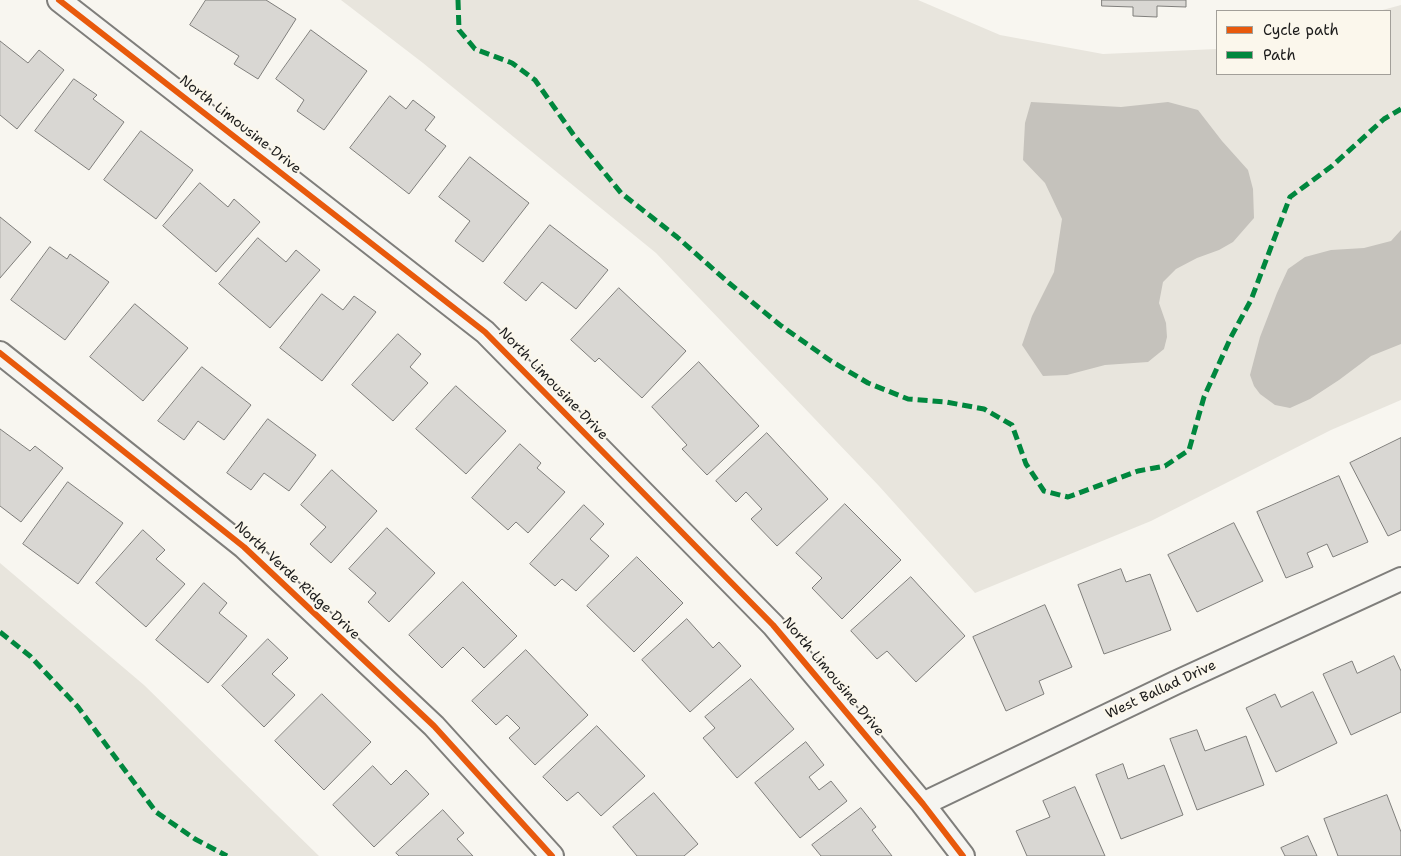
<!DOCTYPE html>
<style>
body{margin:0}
#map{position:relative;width:1401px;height:856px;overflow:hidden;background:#f8f6f0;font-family:"Shantell Sans",sans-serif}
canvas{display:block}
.legend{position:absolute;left:1216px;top:10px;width:175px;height:65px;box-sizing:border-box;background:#fbf7ec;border:1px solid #a29f99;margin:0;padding:6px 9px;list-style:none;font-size:15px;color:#1c1c1c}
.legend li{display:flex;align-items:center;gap:10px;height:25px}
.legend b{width:25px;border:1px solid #a29f99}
</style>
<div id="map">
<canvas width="1401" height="856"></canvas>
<ul class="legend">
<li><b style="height:6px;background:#e8590c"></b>Cycle path</li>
<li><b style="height:6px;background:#00873e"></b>Path</li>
</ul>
</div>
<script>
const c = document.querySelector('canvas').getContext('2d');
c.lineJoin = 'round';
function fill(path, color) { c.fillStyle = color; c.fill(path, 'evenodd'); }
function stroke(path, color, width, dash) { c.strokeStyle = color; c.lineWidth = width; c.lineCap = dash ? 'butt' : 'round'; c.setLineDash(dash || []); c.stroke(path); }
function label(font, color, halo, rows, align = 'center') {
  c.font = font + ' "Shantell Sans",sans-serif'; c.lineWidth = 4.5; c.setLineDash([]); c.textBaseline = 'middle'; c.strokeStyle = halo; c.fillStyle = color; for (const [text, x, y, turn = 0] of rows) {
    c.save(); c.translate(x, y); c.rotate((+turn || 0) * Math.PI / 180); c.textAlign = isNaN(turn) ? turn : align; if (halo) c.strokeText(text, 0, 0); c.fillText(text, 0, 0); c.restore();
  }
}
fill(new Path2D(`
 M341,0H918L1000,35L1103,54L1217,49V74H1390V11H1379L1401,5V400L1331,430L1151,521L975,593L879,486L656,253L423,63Z
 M0,563L144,685L319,856H0Z`), '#e8e5dd');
fill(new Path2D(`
 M1031,102L1121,107L1168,102L1198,110L1222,141L1248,170L1253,189L1254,218L1233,242L1219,250L1197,258L1176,269L1163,282L1159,303L1166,323L1167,337L1164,349L1148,362L1105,365L1067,375L1043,376L1022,345L1032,316L1054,272L1062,219L1045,183L1023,160L1025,123Z
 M1401,230V344L1371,356L1339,380L1310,399L1290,408L1275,405L1260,394L1254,386L1250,375L1260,337L1277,293L1288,269L1305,257L1331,250L1364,248L1391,241Z`), '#c5c2bc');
const building = new Path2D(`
 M206,0H266L296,19L258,79L234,64L239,56L190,25Z
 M1102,0H1186V7L1157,6V17L1133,16V7L1102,6Z
 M311,30L367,71L324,130L297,111L304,100L276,79Z
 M0,41L28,63L39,50L64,70L17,129L0,115Z
 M74,79L97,95L93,99L124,122L89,170L35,131Z
 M390,96L406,109L413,100L435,117L425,130L446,146L409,194L350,148Z
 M141,131L193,170L156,219L104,180Z
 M470,157L529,203L483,262L455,241L470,221L439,197Z
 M200,183L228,207L234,199L260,222L216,272L163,226Z
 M0,217L31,242L0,278Z
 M550,225L608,270L576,309L542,282L526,301L504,283Z
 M258,238L286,262L296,250L320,270L270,328L219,284Z
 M50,247L67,259L70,254L109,282L65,340L11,300Z
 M619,288L686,351L642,398L599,358L595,362L571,340Z
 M322,294L343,310L354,296L376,312L322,381L280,348Z
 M135,304L188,348L143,401L90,357Z
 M398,334L421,354L410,367L428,383L393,421L352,385Z
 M699,362L759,426L707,475L682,449L687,445L652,407Z
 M202,367L251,405L224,440L198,421L184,440L158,421Z
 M456,386L506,431L466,474L416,429Z
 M268,419L316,455L289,491L264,473L251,490L227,473Z
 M0,429L30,451L35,446L63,468L21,522L0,506Z
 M767,433L828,499L777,546L751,519L762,509L746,492L736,502L716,481Z
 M1401,438V530L1388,536L1350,463Z
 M520,444L541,463L537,468L565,492L528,533L516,522L508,530L472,498Z
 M332,470L377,511L331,563L310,544L326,527L301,505Z
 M1339,476L1368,542L1333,557L1327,544L1307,553L1313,567L1286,578L1257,512Z
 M68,482L123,523L78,584L23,544Z
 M845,504L901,560L842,619L812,588L822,578L796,553Z
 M584,505L604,524L590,539L609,556L576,591L562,579L555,586L530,564Z
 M1234,523L1263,581L1197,612L1168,555Z
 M387,528L435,573L389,622L368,602L376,593L349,569Z
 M143,530L165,550L156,559L185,584L146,627L96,583Z
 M637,557L683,603L634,652L587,606Z
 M1121,569L1126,582L1150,574L1171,630L1104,654L1078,585Z
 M911,577L965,636L916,682L887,651L877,659L851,631Z
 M463,582L517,636L484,668L463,647L442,668L409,635Z
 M204,583L227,603L219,613L247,636L208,683L156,640Z
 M1045,605L1072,667L1039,681L1044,694L1006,711L973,637Z
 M687,619L713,648L719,642L741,666L690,712L642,660Z
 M268,639L288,658L272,674L295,695L264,727L222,686Z
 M526,650L588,715L535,765L509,738L520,728L507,715L496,725L472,701Z
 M1394,656L1401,671V712L1351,735L1323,674L1352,661L1357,673Z
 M751,679L794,729L737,778L703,738L715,728L705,717Z
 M1313,692L1337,743L1276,772L1246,708L1275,694L1281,707Z
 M322,694L371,742L324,790L275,741Z
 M597,726L645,776L601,816L578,792L567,801L543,777Z
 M1197,730L1205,751L1246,736L1264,785L1197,810L1170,739Z
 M806,742L824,765L809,777L819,790L831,781L847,801L800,838L755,783Z
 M1123,764L1128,779L1164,765L1183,815L1121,839L1096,775Z
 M373,766L391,785L406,770L429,794L374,847L333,805Z
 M1075,787L1105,856H1027L1016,831L1050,817L1043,801Z
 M654,793L698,844L684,856H637L613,827Z
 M1387,795L1401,832V856H1338L1324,819Z
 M861,808L876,827L872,830L892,856H821L812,845Z
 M443,810L464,833L457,839L473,856H399L396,853Z
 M1308,836L1317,856H1285L1281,848Z`);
fill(building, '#d9d7d3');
stroke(building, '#7f7e7b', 1);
const street = new Path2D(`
 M59,0L485,332L773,625L923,804L963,856
 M0,353L244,547L434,726L552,856
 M923,804L1175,683L1401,579`);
stroke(street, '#7f7e7b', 26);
stroke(street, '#f6f5f1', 22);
stroke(new Path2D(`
 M458,0L459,30L475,49L512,63L535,80L573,134L621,193L677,237L729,283L780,325L831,361L868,383L908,399L946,402L984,409L1012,425L1026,464L1044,491L1068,497L1138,471L1165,466L1189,450L1204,397L1231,337L1251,300L1290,197L1332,166L1384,119L1401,109
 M0,632L30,656L78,707L156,812L195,839L227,856`), '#00873e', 5, [10, 5]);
stroke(new Path2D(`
 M59,0L485,332L773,625L923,804L963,856
 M0,353L244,547L434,726L552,856`), '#e8590c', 6);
label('14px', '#1c1c1c', '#fbf7ec', [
 ["North Limousine Drive",240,125,38],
 ["North Limousine Drive",553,384,46],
 ["North Verde Ridge Drive",297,581,43],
 ["North Limousine Drive",833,677,50],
 ["West Ballad Drive",1161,690,-25]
]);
</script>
